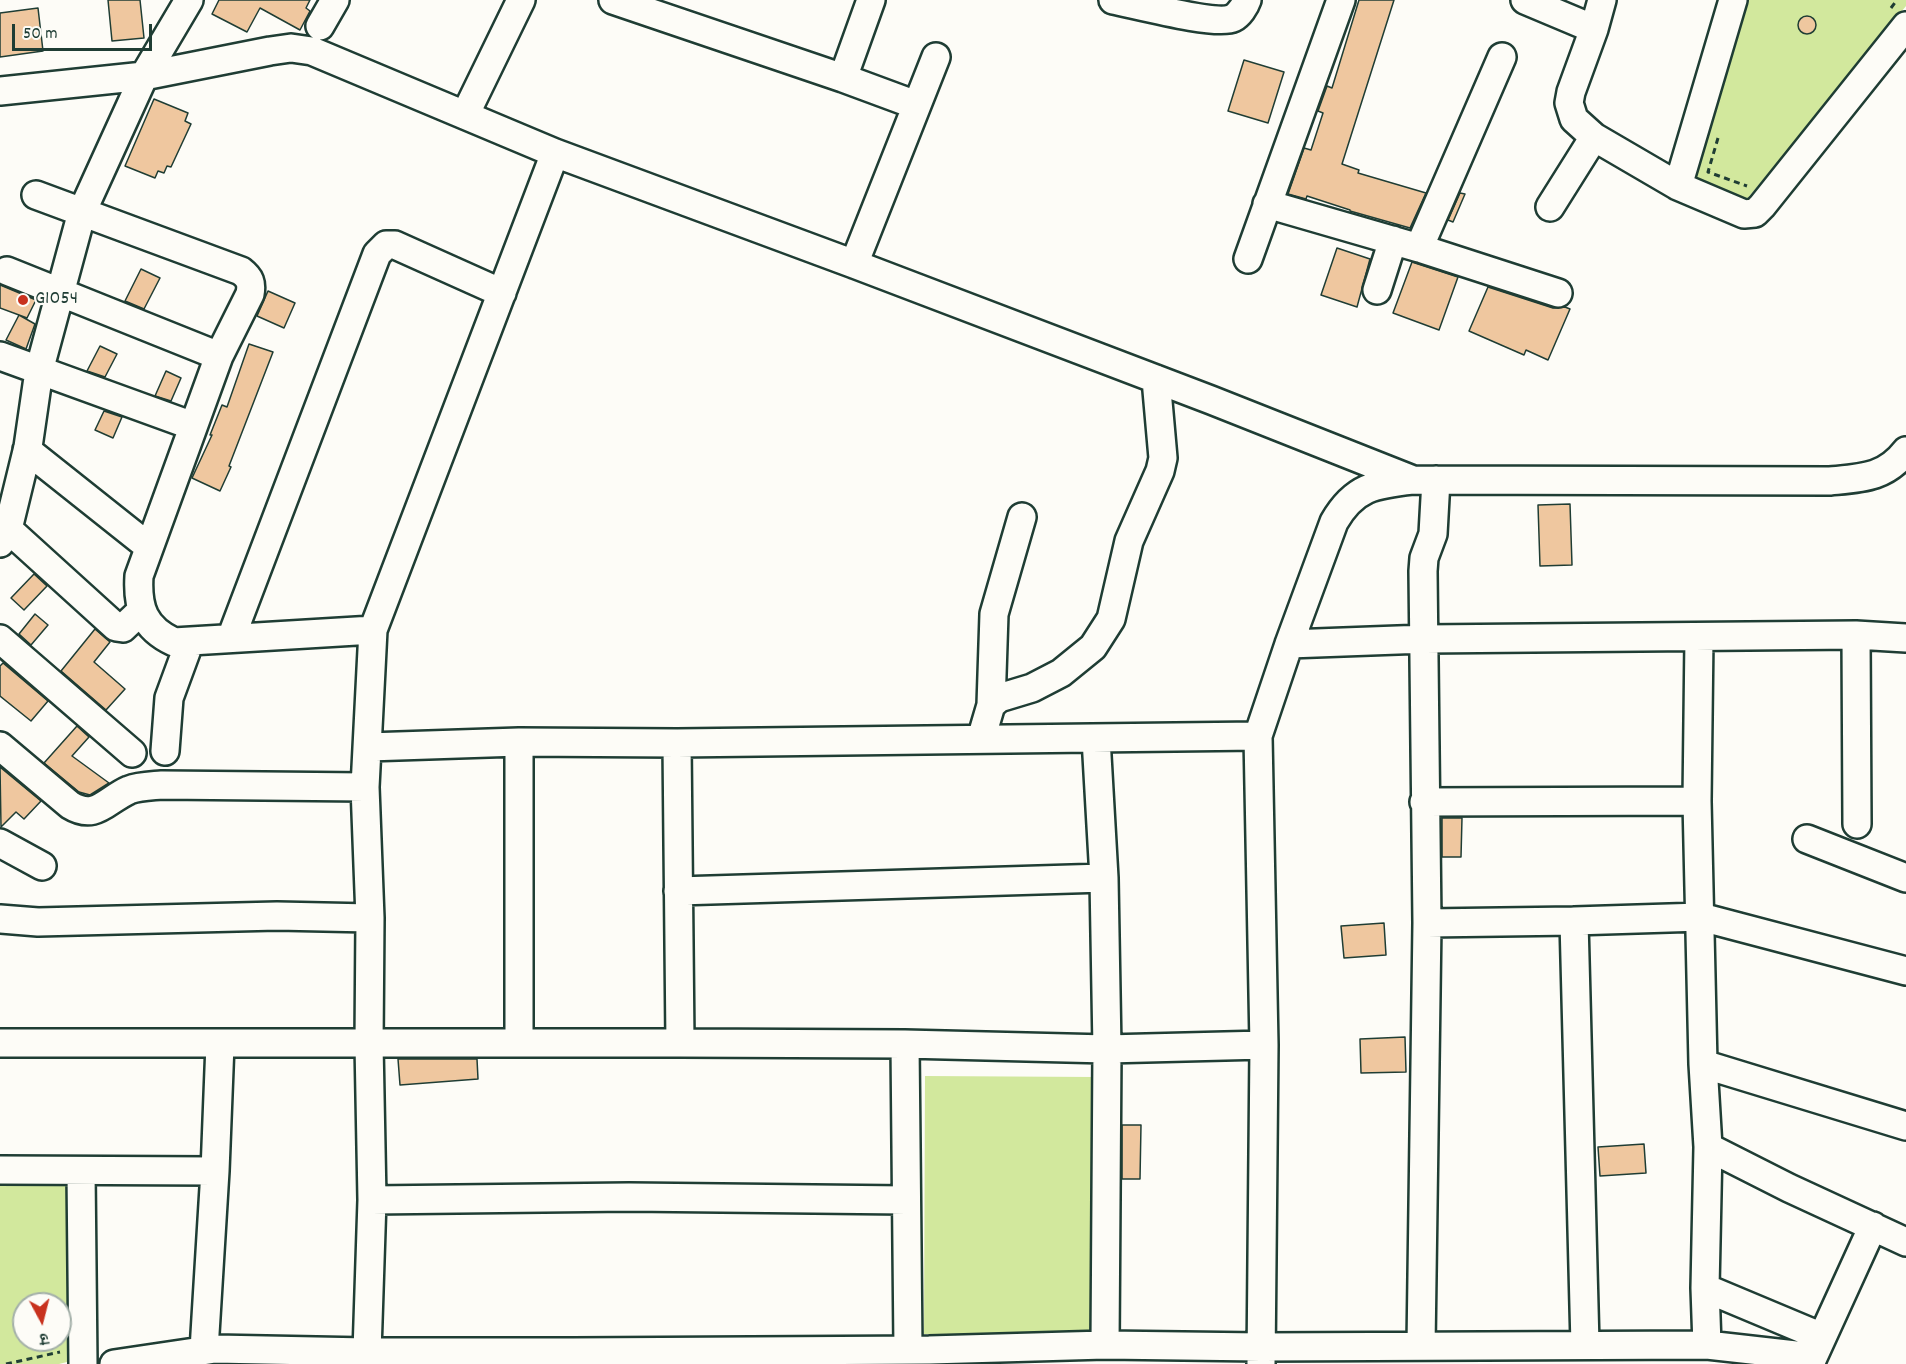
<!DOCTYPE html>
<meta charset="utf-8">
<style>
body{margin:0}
#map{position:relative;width:1906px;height:1364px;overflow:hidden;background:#fdfcf7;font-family:Dekko,"Playpen Sans Deva",sans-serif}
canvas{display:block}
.north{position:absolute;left:12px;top:1292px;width:60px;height:60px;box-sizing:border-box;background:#fdfcf7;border:2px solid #a4b0a9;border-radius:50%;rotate:173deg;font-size:16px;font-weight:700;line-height:24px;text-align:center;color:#1f3d34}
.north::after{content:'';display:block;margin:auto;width:21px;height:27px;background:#c8321e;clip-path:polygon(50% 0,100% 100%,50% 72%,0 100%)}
.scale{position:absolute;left:12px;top:24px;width:140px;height:27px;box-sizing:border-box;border:3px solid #1f3d34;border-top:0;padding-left:8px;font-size:18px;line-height:21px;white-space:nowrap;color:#1f3d34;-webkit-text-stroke:4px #fdfcf7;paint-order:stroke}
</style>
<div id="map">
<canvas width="1906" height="1364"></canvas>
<div class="north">उ</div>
<div class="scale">50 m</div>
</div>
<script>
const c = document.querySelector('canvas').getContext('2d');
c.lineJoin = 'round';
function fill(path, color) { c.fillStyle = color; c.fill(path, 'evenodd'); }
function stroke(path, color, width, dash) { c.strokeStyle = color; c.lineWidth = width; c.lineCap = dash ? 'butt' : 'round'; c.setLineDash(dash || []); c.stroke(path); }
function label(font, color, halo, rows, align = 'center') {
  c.font = font + ' Dekko,sans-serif'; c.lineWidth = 4.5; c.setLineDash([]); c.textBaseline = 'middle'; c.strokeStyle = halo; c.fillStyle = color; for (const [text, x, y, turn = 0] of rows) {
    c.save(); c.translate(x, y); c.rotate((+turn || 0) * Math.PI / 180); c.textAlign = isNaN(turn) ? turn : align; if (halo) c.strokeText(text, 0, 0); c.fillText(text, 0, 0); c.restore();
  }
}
fill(new Path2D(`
 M1749,0H1906V6L1747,199L1696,179Z
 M925,1076L1096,1077V1334H924Z
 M0,1184L69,1185L71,1361L59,1364H0ZM24,1304H60V1340H24Z`), '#d2e89d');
const building = new Path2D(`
 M108,0H140L144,38L112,41Z
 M219,0H310L306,8L310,11L300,30L260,8L247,32L212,14Z
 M1359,0H1394L1342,164L1359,170L1358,173L1426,193L1410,228L1350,211V210L1307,196L1306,199L1288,194L1304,148L1311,150L1323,113L1318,111L1327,86L1332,88Z
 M38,8L43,51L0,57V13Z
 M1798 25a9 9 0 1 1 18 0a9 9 0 1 1-18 0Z
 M1244,60L1284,72L1268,123L1228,111Z
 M154,99L188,113L185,121L191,124L171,167L167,166L164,173L158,171L155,178L125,166Z
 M1460,193L1465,194L1453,222L1448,220Z
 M1337,248L1370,259L1357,307L1321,295Z
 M1412,262L1458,277L1439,330L1393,313Z
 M141,269L160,278L144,309L125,301Z
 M0,285L36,300L27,318L19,315L35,324L26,349L6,340L19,315L0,308Z
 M1488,287L1553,308L1565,307L1570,309L1548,360L1526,350L1524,355L1469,331Z
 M268,291L295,303L284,328L257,316Z
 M249,344L273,352L229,466L231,467L220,491L192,478L212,435H210L222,405L227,407Z
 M100,346L117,354L105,377L87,371Z
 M166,371L181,378L171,401L155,396Z
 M104,411L122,417L113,438L95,430Z
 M1570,504L1572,565L1540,566L1538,505Z
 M34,574L47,586L24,610L11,598Z
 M35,614L48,625L31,645L19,634Z
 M95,629L110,642L94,662L125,689L106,710L61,671Z
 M3,663L48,701L31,721L0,696V666Z
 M77,726L89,737L72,756L109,783L90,795L79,792L44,763Z
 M0,767L41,801L24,819L16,812L1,827Z
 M1442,818H1462L1461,857H1442Z
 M1384,923L1386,955L1344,958L1341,926Z
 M1405,1037L1406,1072L1361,1073L1360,1039Z
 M398,1059H477L478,1079L400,1085Z
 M1122,1125H1141L1140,1179H1122Z
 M1644,1144L1646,1173L1600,1176L1598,1147Z`);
fill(building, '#efc79f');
stroke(building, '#1f3d34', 1.5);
const minor = new Path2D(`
 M613,0L843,78L916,105
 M1113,0C1134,4 1217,26 1233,18C1239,15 1245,6 1247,0
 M1525,0L1594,29
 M1602,0L1594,29L1571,92L1569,103L1574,119L1594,137L1678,186L1744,214L1755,213L1762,206L1906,26
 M320,26L335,0
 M843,78L871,0
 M0,91L144,76L270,51L291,48L312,51L555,153L854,264L1211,400L1413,480
 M465,115L521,0
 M1678,186L1733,0
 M36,195L241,271C250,278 252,283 250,294L219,356L139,576C137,608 144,628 174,642L373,630
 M1267,204L1419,248L1558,293
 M1550,207L1594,137
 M1419,248L1502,57
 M1248,259L1341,0
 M854,264L936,57
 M7,271L219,356
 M1377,290L1393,240
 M0,356L193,426
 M27,450L149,547
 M8,529L116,627L123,628L142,610
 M0,543L8,529L28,447L39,371L82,212L144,76L189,0
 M1856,635L1857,824
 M1699,637L1697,801L1703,1064L1708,1147L1705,1288L1707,1345
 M231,638L377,254L386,245H395L502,293
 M0,639L132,753
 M1289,644L1425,639L1856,635L1906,638
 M991,705L994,614L1022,517
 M1096,738L1104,878L1107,1049L1105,1345
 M981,739L991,705L999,698L1032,688L1061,673L1093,647L1111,619L1129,541L1160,471L1163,458L1156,379
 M677,743L680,1043
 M0,746L70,805C96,821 106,800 129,790C139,786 152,786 162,785L365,787
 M368,747L519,742L677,743L1258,736
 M165,751L169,698L190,641
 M1424,802L1697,801
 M1807,839L1906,878
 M0,843L42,866
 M678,891L1104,878
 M0,919L38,922L277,916L370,918
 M1574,921L1585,1345
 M1427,923L1574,921L1701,917L1906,971
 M0,1043H680L905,1044L1107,1049L1264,1045
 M519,1043V742
 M905,1044L908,1349
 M1703,1064L1906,1126
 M1708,1147L1789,1188L1906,1242
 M0,1170L215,1171
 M81,1172L83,1364
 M372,1200L629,1197L906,1200
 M1705,1288L1822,1337
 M1421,1346L1427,923L1423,571L1424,558L1433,534L1436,480
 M204,1350L215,1171L220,1044
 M367,1352L372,1200L369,1044L370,918L365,787L373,630L555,153
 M114,1364L215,1349L367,1352H573L929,1350L1105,1345L1261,1347L1707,1345L1813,1357
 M1261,1364L1264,1045L1258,736L1289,644L1334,522C1354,487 1375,484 1413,480L1830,481C1862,478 1885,478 1906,451
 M1810,1364L1873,1226`);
stroke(minor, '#1f3d34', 32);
stroke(new Path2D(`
 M1891,8L1897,0
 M1718,138L1708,172L1747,186
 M6,1364L60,1352`), '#1f3d34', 3, [6, 4.5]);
stroke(minor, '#fdfcf7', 27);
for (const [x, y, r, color] of [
 [23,300,6,"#c8321e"]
]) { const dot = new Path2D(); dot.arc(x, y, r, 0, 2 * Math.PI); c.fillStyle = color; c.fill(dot); stroke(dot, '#fdfcf7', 2); }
label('20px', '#1f3d34', '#fdfcf7', [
 ["G1054",35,300]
], 'left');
</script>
